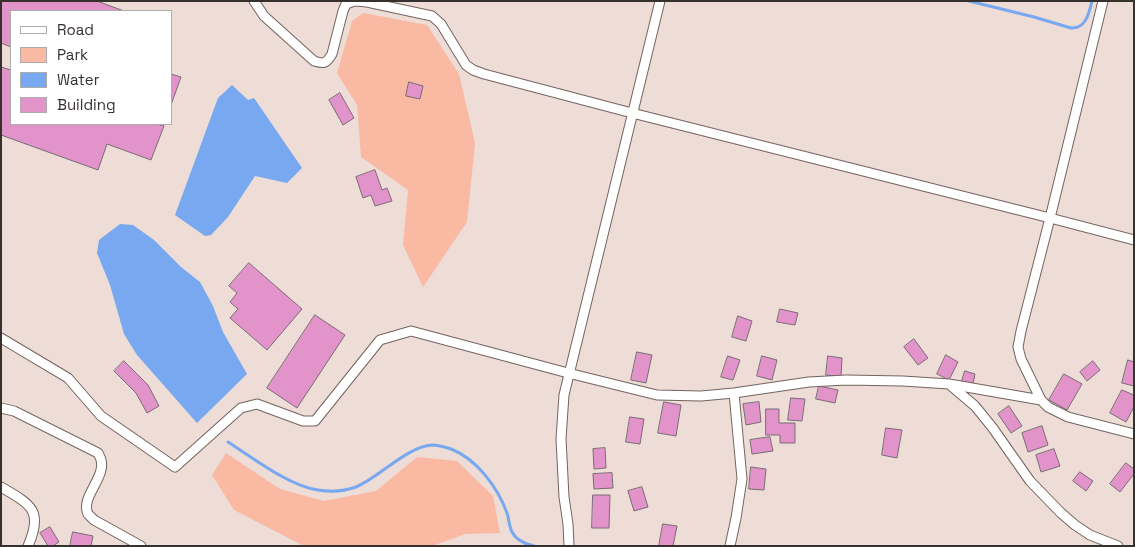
<!DOCTYPE html>
<style>
body{margin:0}
#map{position:relative;width:1135px;height:547px;overflow:hidden;background:#eedcd6;font-family:"Space Grotesk",sans-serif}
canvas{display:block}
.frame{position:absolute;inset:0;border:2px solid #37312e;pointer-events:none}
.legend{position:absolute;left:10px;top:10px;width:162px;height:115px;box-sizing:border-box;background:#fff;border:1px solid #afadab;margin:0;padding:6px 9px;list-style:none;font-size:15px;color:#37312e}
.legend li{display:flex;align-items:center;gap:10px;height:25px}
.legend b{width:25px;border:1px solid #afadab}
</style>
<div id="map">
<canvas width="1135" height="547"></canvas>
<div class="frame"></div>
<ul class="legend">
<li><b style="height:6px;background:#fff"></b>Road</li>
<li><b style="height:14px;background:#f9b9a2"></b>Park</li>
<li><b style="height:14px;background:#77a8f0"></b>Water</li>
<li><b style="height:14px;background:#e193ca"></b>Building</li>
</ul>
</div>
<script>
const c = document.querySelector('canvas').getContext('2d');
c.lineJoin = 'round';
function fill(path, color) { c.fillStyle = color; c.fill(path, 'evenodd'); }
function stroke(path, color, width, dash) { c.strokeStyle = color; c.lineWidth = width; c.lineCap = dash ? 'butt' : 'round'; c.setLineDash(dash || []); c.stroke(path); }
fill(new Path2D(`
 M363,13L427,25L459,74L475,143L467,222L423,287L403,245L408,190L361,157L357,105L337,73L352,21Z
 M226,453L280,489L324,501L376,491L417,457L457,461L493,496L500,533L465,534L432,546H304L234,510L212,475Z`), '#f9b9a2');
fill(new Path2D(`
 M232,85L248,100L254,98L302,168L287,183L255,176L228,217L211,235L205,236L175,215L218,98Z
 M120,224L133,225L154,240L181,267L200,282L213,306L223,332L247,374L197,423L137,355L124,334L110,285L97,253L99,240Z`), '#77a8f0');
stroke(new Path2D(`
 M969,1L1034,17L1071,28C1086,29 1089,13 1092,1
 M228,442C253,458 289,486 318,490C330,492 345,491 356,487C380,477 406,447 432,445C439,445 445,447 451,449C477,459 498,488 507,513C509,519 509,526 512,532C516,540 525,544 534,546`), '#77a8f0', 3);
const building = new Path2D(`
 M1,1H97L124,11H11V47L1,43Z
 M1,67L11,70V124H157L164,126L151,160L107,144L98,170L1,135Z
 M171,74L181,77L171,105Z
 M409,82L423,86L420,99L406,96Z
 M340,93L354,118L343,125L329,100Z
 M375,170L382,190L387,188L392,201L375,206L371,195L363,198L356,177Z
 M249,263L302,309L267,350L230,318L238,309L230,302L237,293L229,286Z
 M780,309L798,313L795,325L777,322Z
 M315,315L345,335L297,408L267,388Z
 M738,316L752,321L746,341L732,337Z
 M914,339L928,358L918,365L904,347Z
 M637,352L652,355L646,383L631,380Z
 M946,355L958,362L949,380L937,374Z
 M728,356L740,360L733,380L721,377Z
 M762,356L777,360L772,380L757,376Z
 M828,356L842,358L841,377L826,375Z
 M1128,360L1134,362V386L1122,383Z
 M124,361L148,385L159,406L147,413L136,393L114,371Z
 M1093,361L1100,370L1087,381L1080,372Z
 M965,371L975,374L973,384L962,381Z
 M1064,374L1082,384L1067,410L1049,400Z
 M819,386L838,390L835,403L816,399Z
 M1122,390L1134,395V407L1126,422L1110,413Z
 M791,398L805,399L802,421L788,420Z
 M664,402L681,405L676,436L658,433Z
 M759,402L761,422L746,425L743,404Z
 M1009,406L1022,426L1011,433L998,414Z
 M766,409H779V423H795V443H780V435H766Z
 M630,417L644,419L640,444L626,442Z
 M1042,426L1048,445L1028,452L1022,433Z
 M886,428L902,430L897,458L882,455Z
 M770,437L773,451L752,454L750,440Z
 M605,448L606,468L594,469L593,449Z
 M1054,449L1060,466L1041,472L1036,455Z
 M1126,463L1134,469V474L1120,492L1110,484Z
 M751,467L766,469L764,490L749,489Z
 M1080,472L1093,481L1086,491L1073,481Z
 M612,473L613,488L594,489L593,474Z
 M642,487L648,507L634,511L628,491Z
 M593,495H610L609,528H592Z
 M663,524L677,526L673,546H659Z
 M50,527L59,542L53,546H48L40,533Z
 M73,532L93,536L91,546H70Z`);
fill(building, '#e193ca');
stroke(building, '#796c74', 1);
const street = new Path2D(`
 M254,1L264,16L314,61C324,64 326,64 332,54L343,11L346,4L355,1L367,2L432,16L441,24L466,65L473,70L484,74L632,113L1050,218L1134,240
 M1103,1L1050,218L1021,331L1018,347L1021,359L1041,400L1048,407L1068,417L1134,434
 M1,338L68,378L101,416L175,467L241,408L257,404L303,421H315L380,340L411,331L568,373L657,395L701,396L734,393L809,382L846,380L903,381L949,384L1041,400
 M949,384L975,406L992,427L1030,481L1061,513L1075,525L1090,535L1118,546
 M1,408L14,411L98,453C99,456 101,458 101,460C106,478 80,497 88,514C90,516 92,518 94,520L141,546
 M1,487C30,504 44,510 28,546
 M569,546L568,524L564,497L561,439L564,395L660,1
 M730,546L736,518L742,479L734,393`);
stroke(street, '#73645f', 11);
stroke(street, '#fff', 9);
</script>
